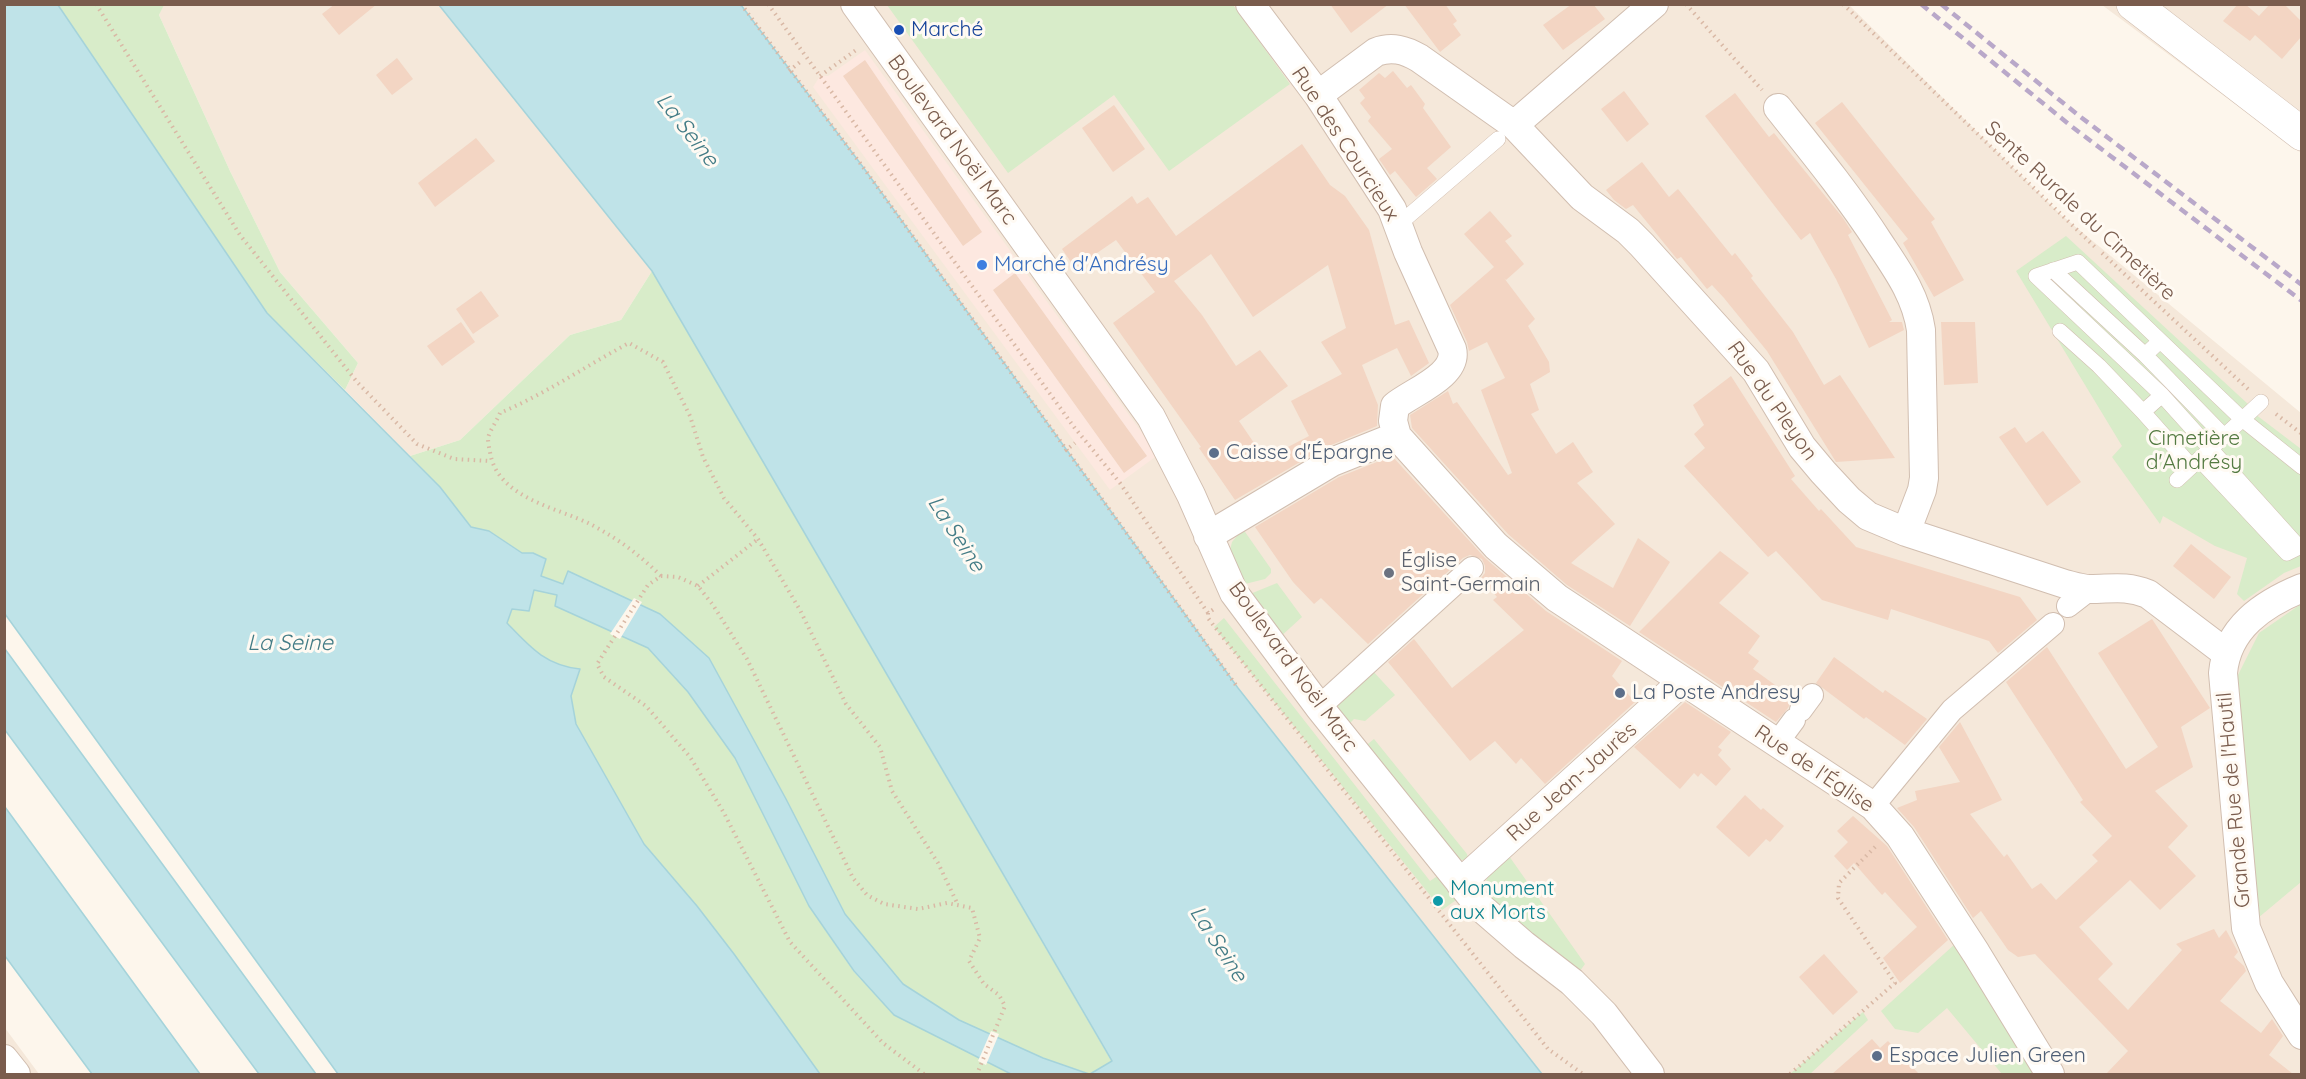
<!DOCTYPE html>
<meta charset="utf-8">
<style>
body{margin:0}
#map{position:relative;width:2306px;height:1079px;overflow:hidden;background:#fdf6ec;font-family:Quicksand,sans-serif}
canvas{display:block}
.frame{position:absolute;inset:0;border:6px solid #7a5c4d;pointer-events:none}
</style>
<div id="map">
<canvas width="2306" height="1079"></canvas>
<div class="frame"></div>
</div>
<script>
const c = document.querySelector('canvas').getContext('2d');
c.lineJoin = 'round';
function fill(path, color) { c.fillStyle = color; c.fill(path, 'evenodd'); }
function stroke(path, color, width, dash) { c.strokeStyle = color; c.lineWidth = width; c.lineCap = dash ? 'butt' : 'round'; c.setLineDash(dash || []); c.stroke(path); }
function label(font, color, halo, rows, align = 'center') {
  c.font = font + ' Quicksand,sans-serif'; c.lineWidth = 6; c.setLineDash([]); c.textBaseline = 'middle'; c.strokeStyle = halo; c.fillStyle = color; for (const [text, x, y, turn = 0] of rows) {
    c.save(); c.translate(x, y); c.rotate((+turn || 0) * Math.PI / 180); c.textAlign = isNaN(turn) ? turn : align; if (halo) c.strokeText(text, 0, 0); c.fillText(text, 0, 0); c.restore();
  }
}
fill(new Path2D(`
 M164,4L439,5L652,271L621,320L570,335L460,440L410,456L345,390L358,363L280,272L230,171L159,15Z
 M741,5H1849L2060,214L2301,413V1074H1542L1238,688Z
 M2102,5H2301V153Z
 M5,1028L39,1074H5Z`), '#f5e8da');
fill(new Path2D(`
 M865,50L1158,455L1110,490L813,87L820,76H828Z`), '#fde8e0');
fill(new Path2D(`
 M58,5H164L159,15L230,171L280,272L358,363L345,390L267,313Z
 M887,5H1233L1290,84L1169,171L1114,95L1008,173Z
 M2066,236L2249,405L2251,411L2301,449V566L2284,573L2244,601L2237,594L2247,558L2215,546L2163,516L2160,524L2112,457L2122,446L2016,271Z
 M652,271L1112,1062L1090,1074L1043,1058L959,1020L903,984L845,914L786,799L709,658L660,614L568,571L564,584L541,576L533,553H522L489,531L471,527L440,487L410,456L460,440L570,335L621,320Z
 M1243,529L1271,569V573L1265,579L1245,584L1230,550L1232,542Z
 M1277,583L1302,617L1279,638L1250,594Z
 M534,590L558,595L556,606L648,648L688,692L735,758L809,906L854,972L894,1015L1011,1074H820L734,954L697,906L644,844L576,724L564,667L535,653L507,623L512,609H521Z
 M2301,604V882L2258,918L2237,677L2259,633Z
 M1224,618L1430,881L1439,875L1459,898L1442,910L1214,627Z
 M1370,668L1395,695L1365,721L1354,719L1349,724L1332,705Z
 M1374,739L1467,854L1469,862L1449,856L1363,748Z
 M1509,856L1585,964L1577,975L1496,906L1484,891L1488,874Z
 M1955,944L2036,1074H2002L1947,1008L1918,1033L1895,1029L1881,1011Z
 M1863,1012L1868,1020L1810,1074H1790Z`), '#d8ecc9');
const water = new Path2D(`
 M4,5H58L267,313L440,487L471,527L489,531L522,553H533L546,559L541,576L563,584L568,571L660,614L709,658L786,799L845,914L903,984L959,1020L1043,1058L1089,1074H1011L894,1015L854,971L809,906L735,758L688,692L648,648L555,606L557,595L534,590L529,611L512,609L507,623C530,647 545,665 580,669L571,696L576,724L644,844L697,906L734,954L820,1074H338L5,614Z
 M439,5H741L863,167L1238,688L1542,1074H1090L1112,1061L652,271Z
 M5,649L316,1074H259L5,730Z
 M5,807L200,1074H92L5,956Z`);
fill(water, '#bfe3e8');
stroke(water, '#a5d3da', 1.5);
fill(new Path2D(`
 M634,598L642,602L620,639L610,634Z
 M991,1031L999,1034L986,1065L978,1061Z`), '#fdf6ec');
fill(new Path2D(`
 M335,4H377L339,35L322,14Z
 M1330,4H1389L1351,33Z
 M1404,4H1445L1457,21L1453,24L1461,35L1440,52Z
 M1572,4H1593L1605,19L1563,50L1543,25Z
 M2238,4H2245L2259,16L2270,4H2284L2301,21V37L2282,59L2255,35L2250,41L2223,21Z
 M397,58L413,79L392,95L376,75Z
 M865,60L982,232L963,246L843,76Z
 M1393,71L1407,88L1411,85L1425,104L1423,108L1451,147L1427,168L1437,179L1416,197L1395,171L1390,175L1379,159L1392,149L1368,121L1371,117L1360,103L1365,98L1359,90L1379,73L1385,78Z
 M1624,91L1649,124L1627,142L1601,109Z
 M1735,93L1769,137L1774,133L1843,218L1852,232L1848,235L1892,320L1889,322H1902L1904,330L1869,348L1836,279L1810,233L1801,240L1705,116Z
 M1842,102L1935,219L1931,222L1964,280L1934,297L1903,243L1908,239L1815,123Z
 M1114,105L1145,149L1113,172L1082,128Z
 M476,138L495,161L435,207L418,183Z
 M1302,144L1330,185L1345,196L1369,230L1395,325L1409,320L1429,363L1411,376L1397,348L1362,365L1378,405L1377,426L1324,448L1235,500L1199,448L1201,447L1113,323L1155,292L1116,240L1075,268L1062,249L1132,196L1137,204L1148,197L1176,236ZM1211,254L1253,317L1328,265L1346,328L1321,342L1342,374L1291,401L1309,436L1265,459L1239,421L1288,386L1260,350L1236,366L1202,315L1174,281Z
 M1642,162L1669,197L1678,189L1732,256L1735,253L1753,276L1751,278L1793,332L1824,385L1840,375L1895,458L1836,462L1767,351L1724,298L1712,285L1707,289L1681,257L1677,259L1633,205L1626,209L1614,200L1606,190Z
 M1490,211L1512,236L1505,241L1524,264L1506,280L1504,278L1535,319L1528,326L1549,362L1550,372L1530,384L1539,410L1531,414L1556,454L1573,442L1593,472L1577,483L1615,524L1571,563L1613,588L1638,538L1670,562L1630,626L1567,585L1508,534L1412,428L1410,415L1448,391L1453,404L1457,402L1508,475L1512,473L1481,390L1505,378L1487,342L1469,351L1467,342L1450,305L1494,267L1464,234Z
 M1015,273L1147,456L1124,473L993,290Z
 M481,291L499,316L473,334L456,309Z
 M461,322L475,342L442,366L427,346Z
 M1941,322H1975L1978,383L1944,385Z
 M1731,376L1795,476L1791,479L1819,511L1821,509L1856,547L2020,597L2037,620L1998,653L1989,641L1891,609L1888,620L1822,600L1776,551L1768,557L1684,466L1705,448L1694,434L1704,425L1693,405Z
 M2015,427L2026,443L2043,431L2081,482L2047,506L1999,437Z
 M1392,456L1485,558L1546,611L1622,661L1612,676L1635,702L1545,784L1521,758L1516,764L1495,741L1470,761L1388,662L1414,639L1452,688L1524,630L1493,600L1497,597L1481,578L1485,573V566L1482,559L1470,555L1463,558L1368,644L1321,598L1314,604L1293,582L1255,527L1339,477Z
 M2191,544L2231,577L2214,599L2173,566Z
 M1720,551L1749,573L1719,603L1760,636L1748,653L1759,661L1753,669L1793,698L1788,708L1776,722L1639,632Z
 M2152,619L2210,708L2181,727L2193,767L2155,791L2188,826L2168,847L2196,876L2160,910L2130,880L2079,927L2113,964L2098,979L2128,1010L2182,950L2176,944L2214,929L2219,938L2226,930L2238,952L2234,957L2244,966L2246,971L2220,1001L2261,1033L2272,1019L2283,1036L2269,1055L2293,1074H2106L2128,1051L2035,954L2018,957L2008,950L1981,911L1973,918L1914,827L1897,808L1917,800L1915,791L1960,782L1939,747L1960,722L2002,800L1970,814L2004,857L2007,854L2032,889L2041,883L2056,900L2098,861L2092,855L2112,836L2080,802L2083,800L2006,682L2047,647L2126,769L2158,747L2098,653Z
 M1834,657L1883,693L1885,690L1927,719L1905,745L1866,717L1864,719L1816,683Z
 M1685,702L1731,732L1718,747L1722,750L1718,755L1731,769L1716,786L1701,773L1698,777L1694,773L1680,789L1634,747Z
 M1745,795L1761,810L1763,808L1784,826L1770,842L1766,839L1749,857L1716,827Z
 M1853,816L1887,846L1948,940L1900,983L1883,958L1917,927L1885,892L1882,895L1854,863L1847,870L1834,856L1848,842L1837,831Z
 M1824,954L1858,992L1833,1015L1799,977Z
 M1872,1039L1880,1048L1888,1041L1919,1074H1832Z`), '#f3d5c3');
const service = new Path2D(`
 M1398,225L1498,139
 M2053,270L2145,355L2160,341
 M2060,331L2099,366L2143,412
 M2145,355L2224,436
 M2162,395L2143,412L2191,466
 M2199,459L2287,553L2299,547
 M2302,467L2242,419L2078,262L2036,276L2162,395L2299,547L2302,546
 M2177,480L2261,402`);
const pedestrian = new Path2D(`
 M2068,606L2090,589
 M1319,707L1472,568
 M1801,710L1812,695
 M1777,743L1794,720
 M1873,806L1952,710L2053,624`);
const minor = new Path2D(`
 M855,4L1151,417L1191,495L1234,593L1319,707L1479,906L1524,945L1572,982L1604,1014L1650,1074
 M1250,4L1318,95L1392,209L1408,252L1452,349C1459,375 1412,392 1395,406L1393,421L1397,436L1496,546L1557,598L1873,806L1900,836L1976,953L2050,1074
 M1318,95L1376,52C1392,46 1405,50 1419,58L1514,125L1582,197L1628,231L1642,245L1756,371L1802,447L1823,472L1849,500L1868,516L1906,532L2065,584C2073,586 2082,589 2090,589C2112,589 2125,585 2148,594L2226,653
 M1778,108C1814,153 1849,196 1880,244C1898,271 1916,296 1921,330L1924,478L1922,490L1906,532
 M1514,125L1654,4
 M1208,536L1332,462L1397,436
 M2302,588C2263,604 2227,628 2223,673L2246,928L2269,983L2302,1035
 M1460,883L1683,681
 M4,1059L16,1074`);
const tertiary = new Path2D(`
 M2133,4L2302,134`);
stroke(service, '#d1beb0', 16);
stroke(pedestrian, '#d1beb0', 24);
stroke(minor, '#d1beb0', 30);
stroke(tertiary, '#d1beb0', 34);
stroke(new Path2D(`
 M96,4L240,235L357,382L417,444L454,459L491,461
 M741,4L863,167L1238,688
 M768,4L1074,427L1120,483L1208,613L1214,609
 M1686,4L1762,90
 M1843,4L2096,248
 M789,71L800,62
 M820,76L856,50
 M2102,253L2248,389
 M2276,414L2302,434
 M1065,451L1075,443
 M661,576C640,555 617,538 590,524C556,507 497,498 490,452C489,448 488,442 488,438C490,430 497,421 500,413C545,394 586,366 629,343L663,362L690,416L703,457L724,498L758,539L800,610L846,704L880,747L892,791L938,863L958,905
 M698,586L758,539
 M1208,613V618L1214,626L1548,1049L1583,1074
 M924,1074L883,1043L790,942L724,813L690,757L646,706L604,677L597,664L648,585L661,576L678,577L698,586L713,605L747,659L853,878L867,895L884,904L918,909L947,903L972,908L980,938L969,961L984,984L999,995L1005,1006L977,1074
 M1790,1074L1895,983L1838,898L1839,883L1876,846`), '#d9b8a5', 4, [1.5, 4.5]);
stroke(service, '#fff', 15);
stroke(pedestrian, '#fff', 22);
stroke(minor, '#fff', 28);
stroke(tertiary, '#fff', 33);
stroke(new Path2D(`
 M1921,4L2071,126L2302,301
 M1941,4L2078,115L2302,285`), '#b9a8c9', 4.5, [9, 6]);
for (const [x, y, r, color] of [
 [899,30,6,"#1a4fb4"],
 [982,265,6,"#3f7fe0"],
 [1214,453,6,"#5c6f8a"],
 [1389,573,6,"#6b7280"],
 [1620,693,6,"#5c6f8a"],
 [1438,901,6,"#0f9aa8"],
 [1877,1056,6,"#5c6f8a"]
]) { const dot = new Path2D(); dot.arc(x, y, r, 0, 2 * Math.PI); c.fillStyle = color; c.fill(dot); stroke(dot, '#fffaf3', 2); }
label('21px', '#164399', '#fffaf3', [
 ["Marché",911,30]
], 'left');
label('21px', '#7a5c4d', '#fffaf3', [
 ["Boulevard Noël Marc",952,140,54],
 ["Rue des Courcieux",1345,144,57],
 ["Sente Rurale du Cimetière",2080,211,43],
 ["Rue du Pleyon",1772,401,55],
 ["Boulevard Noël Marc",1293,667,54],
 ["Rue de l'Église",1814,769,34],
 ["Rue Jean-Jaurès",1572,782,-42],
 ["Grande Rue de l'Hautil",2234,800,-95]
]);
label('21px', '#366cbe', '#fffaf3', [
 ["Marché d'Andrésy",994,265]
], 'left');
label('21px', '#537a41', '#fffaf3', [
 ["Cimetière",2194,439],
 ["d'Andrésy",2194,463]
]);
label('21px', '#4e5e75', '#fffaf3', [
 ["Caisse d'Épargne",1226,453],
 ["La Poste Andresy",1632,693],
 ["Espace Julien Green",1889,1056]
], 'left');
label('21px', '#5b616d', '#fffaf3', [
 ["Église",1401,561],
 ["Saint-Germain",1401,585]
], 'left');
label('21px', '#0d838f', '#fffaf3', [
 ["Monument",1450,889],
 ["aux Morts",1450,913]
], 'left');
label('italic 22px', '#437c86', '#fffaf3', [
 ["La Seine",687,130,52],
 ["La Seine",956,534,57],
 ["La Seine",290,643],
 ["La Seine",1218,944,57]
]);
</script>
